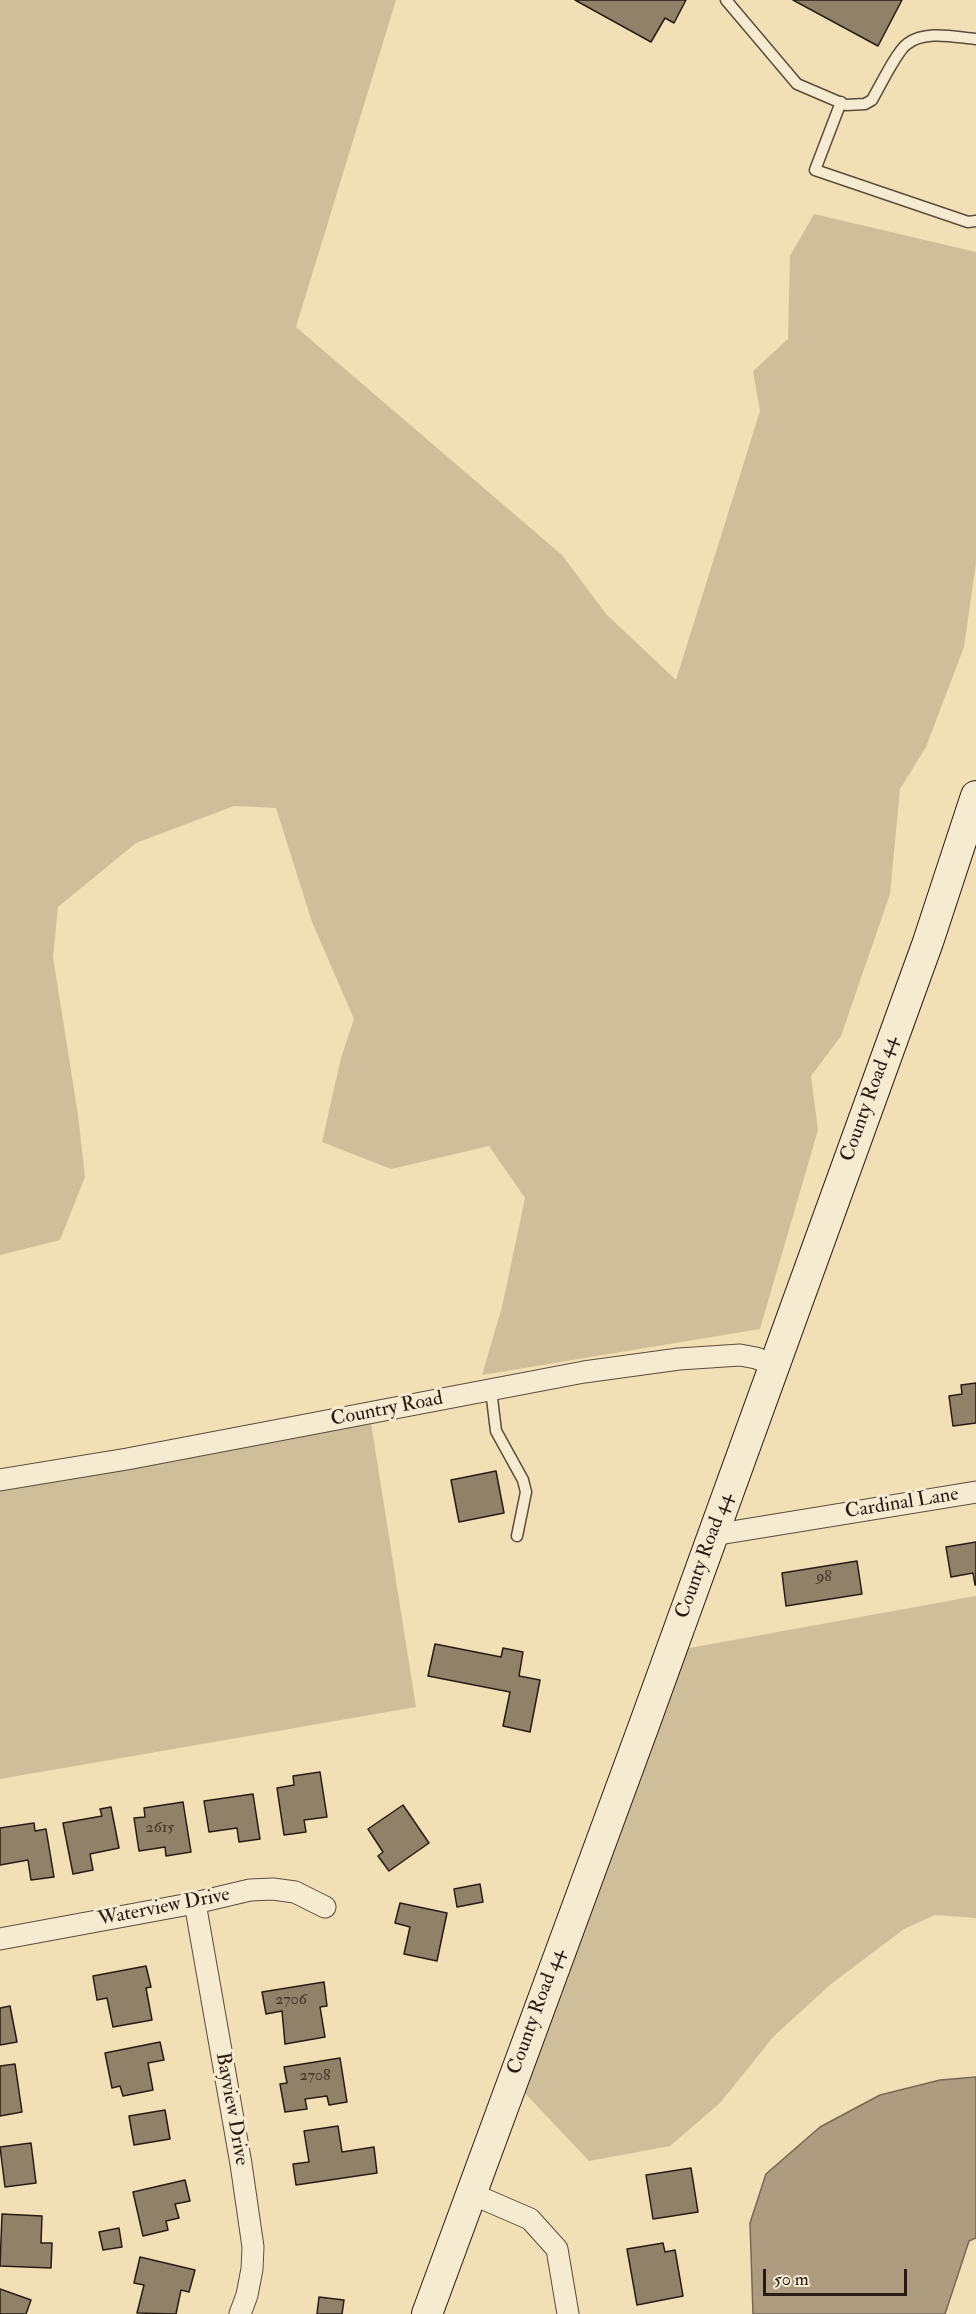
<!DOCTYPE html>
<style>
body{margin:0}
#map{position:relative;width:976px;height:2314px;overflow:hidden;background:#f1dfb6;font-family:"IM FELL Double Pica",serif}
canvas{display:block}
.scale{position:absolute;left:763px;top:2269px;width:144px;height:27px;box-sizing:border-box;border:3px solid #291b14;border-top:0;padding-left:8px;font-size:18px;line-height:21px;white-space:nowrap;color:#291b14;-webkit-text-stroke:4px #f6ead0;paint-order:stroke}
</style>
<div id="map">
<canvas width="976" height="2314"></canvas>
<div class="scale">50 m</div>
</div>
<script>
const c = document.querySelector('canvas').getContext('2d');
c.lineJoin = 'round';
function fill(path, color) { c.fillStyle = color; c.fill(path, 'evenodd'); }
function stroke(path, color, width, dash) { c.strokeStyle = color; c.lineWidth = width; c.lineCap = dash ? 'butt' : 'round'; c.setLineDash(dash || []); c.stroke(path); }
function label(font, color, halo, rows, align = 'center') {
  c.font = font + ' "IM FELL Double Pica",serif'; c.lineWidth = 6; c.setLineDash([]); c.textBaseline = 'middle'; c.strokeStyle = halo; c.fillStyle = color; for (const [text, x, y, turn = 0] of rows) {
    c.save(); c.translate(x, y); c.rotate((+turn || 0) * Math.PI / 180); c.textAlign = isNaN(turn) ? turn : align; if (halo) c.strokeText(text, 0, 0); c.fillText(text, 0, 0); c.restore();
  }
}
fill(new Path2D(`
 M0,0H396L296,327L562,555L606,614L676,680L760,411L753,371L788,339L790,256L814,214L976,252V563L964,647L926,747L900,789L890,894L841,1036L811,1076L818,1130L760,1329L482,1375L502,1307L525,1198L489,1146L391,1169L322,1142L341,1058L354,1019L312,922L276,808L234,806L136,843L58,907L53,957L78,1115L85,1177L60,1240L0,1255Z
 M368,1404L416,1707L0,1779V1473Z
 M976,1596V1918L935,1915L904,1929L831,1984L774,2036L720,2103L670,2146L589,2161L523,2091L684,1649Z`), '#cfbe9a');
const water = new Path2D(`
 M976,2077V2238L969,2241L945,2314H753L750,2223L766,2174L820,2127L880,2095L940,2080Z`);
fill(water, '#ad9c7f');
stroke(water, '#786854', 1.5);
const building = new Path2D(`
 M575,0H686L674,23L665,18L651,42Z
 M793,0H902L878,46Z
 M976,1383V1423L953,1426L949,1396L962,1394L961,1385Z
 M496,1471L504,1513L459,1522L451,1480Z
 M976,1542V1585H975L973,1573L951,1577L946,1547Z
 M857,1561L862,1594L786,1606L782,1573Z
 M435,1644L501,1657L503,1648L523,1652L519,1676L540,1680L530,1732L503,1726L510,1692L428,1676Z
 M320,1772L327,1817L304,1820L306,1832L284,1835L277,1788L294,1785L293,1776Z
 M253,1794L260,1839L239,1842L237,1828L209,1832L204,1801Z
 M183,1802L191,1852L166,1856L165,1847L139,1851L134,1818L145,1817L144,1808Z
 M403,1805L429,1843L389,1871L378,1856L383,1852L368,1829Z
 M111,1807L119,1848L90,1854L93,1870L73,1874L63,1823L102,1816L100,1809Z
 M34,1823L35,1831L46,1829L54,1877L31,1880L28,1860L0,1865V1828Z
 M480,1884L483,1902L457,1907L454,1889Z
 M400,1903L447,1913L437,1961L404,1954L410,1927L395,1923Z
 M146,1966L151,1987L146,1988L152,2020L113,2027L107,1998L97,2000L93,1976Z
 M324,1982L327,2006L320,2007L325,2037L285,2044L282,2011L266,2014L262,1992Z
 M10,2006L17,2042L0,2045V2008Z
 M160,2042L164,2060L148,2063L153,2090L123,2096L120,2086L112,2088L105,2053Z
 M340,2058L347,2102L329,2105L327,2096L305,2099L307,2109L285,2112L280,2084L287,2083L284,2067Z
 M15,2064L22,2112L0,2116V2066Z
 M165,2110L170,2139L134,2145L129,2116Z
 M338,2126L342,2152L374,2147L377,2173L296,2185L293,2164L309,2162L304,2131Z
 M31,2143L36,2183L5,2187L0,2147Z
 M691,2168L698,2212L653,2219L646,2175Z
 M185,2180L190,2201L175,2204L179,2218L166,2221L168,2230L143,2236L133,2192Z
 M2,2214L42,2216L41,2243H52L51,2268L0,2266Z
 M119,2228L122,2247L103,2250L99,2232Z
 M663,2243L665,2252L675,2250L683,2296L637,2305L627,2249Z
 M140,2257L195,2270L189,2292L181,2290L176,2314L137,2313L144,2285L134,2283Z
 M0,2289L31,2300L26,2314H0Z
 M319,2297L344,2300L342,2314H317Z`);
fill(building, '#918168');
stroke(building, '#291b14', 1.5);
const service = new Path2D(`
 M726,0L797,84L846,105L865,104L872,100C879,88 897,51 907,44C925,30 954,37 976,39
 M841,102L815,170L968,222L976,221
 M491,1390L496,1431L523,1480L526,1492L517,1536`);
const minor = new Path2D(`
 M0,1480L127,1459L584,1372L679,1359L740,1355L756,1358L774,1365
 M713,1535L976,1492
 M195,1903L241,2164L253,2247L252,2269L247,2295L240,2314
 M0,1939L195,1903L250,1890L273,1889L295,1892L325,1907
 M470,2193L530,2219L557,2249L568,2314`);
const secondary = new Path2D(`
 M427,2314L643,1728L928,942L976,796`);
stroke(service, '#5b4c3c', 13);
stroke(minor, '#5b4c3c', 23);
stroke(secondary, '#291b14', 32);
stroke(service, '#f6ead0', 10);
stroke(minor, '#f6ead0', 21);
stroke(secondary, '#f6ead0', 30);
label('16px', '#433429', null, [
 ["98",824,1578],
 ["2615",160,1829],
 ["2706",291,2001],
 ["2708",315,2077]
]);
label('20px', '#291b14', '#f6ead0', [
 ["County Road 44",870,1099,-70],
 ["Country Road",387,1410,-11],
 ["Cardinal Lane",902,1504,-9],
 ["County Road 44",705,1556,-70],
 ["Waterview Drive",164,1908,-11],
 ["County Road 44",537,2012,-70],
 ["Bayview Drive",231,2109,80]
]);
</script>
